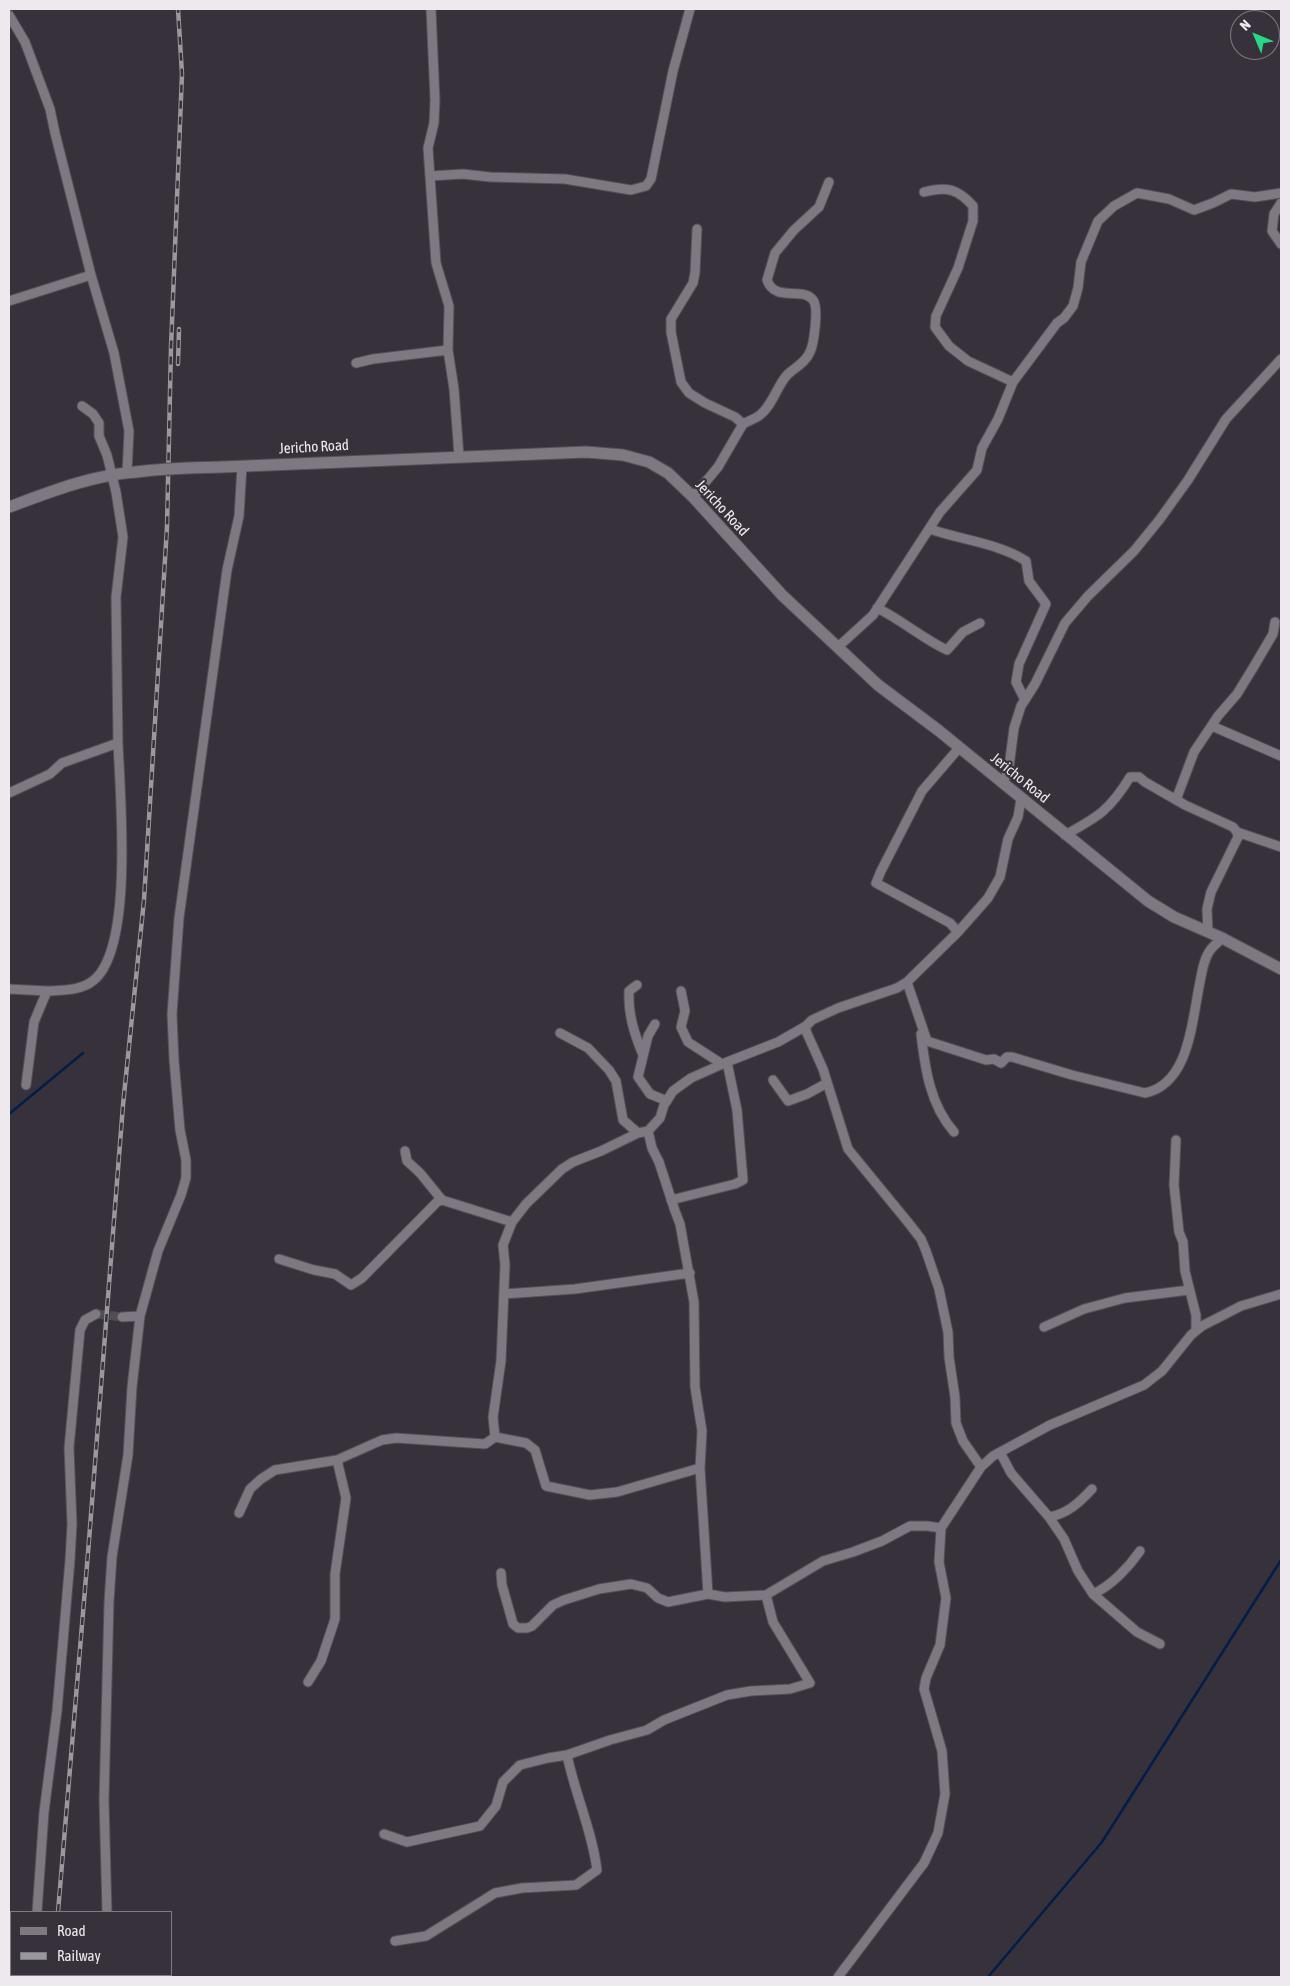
<!DOCTYPE html>
<style>
body{margin:0}
#map{position:relative;width:1290px;height:1986px;overflow:hidden;background:#36313a;font-family:"Asap Condensed",sans-serif}
canvas{display:block}
.frame{position:absolute;inset:0;border:10px solid #ede9ef;pointer-events:none}
.legend{position:absolute;left:10px;top:1911px;width:162px;height:65px;box-sizing:border-box;background:#36313a;border:1px solid #7f7b82;margin:0;padding:6px 9px;list-style:none;font-size:15px;color:#ede9ef}
.legend li{display:flex;align-items:center;gap:10px;height:25px}
.legend b{width:25px;border:1px solid #7f7b82}
.north{position:absolute;left:1230px;top:10px;width:50px;height:50px;box-sizing:border-box;background:#36313a;border:1px solid #7f7b82;border-radius:50%;rotate:315deg;font-size:14px;font-weight:700;line-height:20px;text-align:center;color:#ede9ef}
.north::after{content:'';display:block;margin:auto;width:18px;height:22px;background:#28d885;clip-path:polygon(50% 0,100% 100%,50% 72%,0 100%)}
</style>
<div id="map">
<canvas width="1290" height="1986"></canvas>
<div class="frame"></div>
<ul class="legend">
<li><b style="height:6px;background:#7d7881"></b>Road</li>
<li><b style="height:6px;background:#9b979e"></b>Railway</li>
</ul>
<div class="north">N</div>
</div>
<script>
const c = document.querySelector('canvas').getContext('2d');
c.lineJoin = 'round';
function stroke(path, color, width, dash) { c.strokeStyle = color; c.lineWidth = width; c.lineCap = dash ? 'butt' : 'round'; c.setLineDash(dash || []); c.stroke(path); }
function label(font, color, halo, rows, align = 'center') {
  c.font = font + ' "Asap Condensed",sans-serif'; c.lineWidth = 4.5; c.setLineDash([]); c.textBaseline = 'middle'; c.strokeStyle = halo; c.fillStyle = color; for (const [text, x, y, turn = 0] of rows) {
    c.save(); c.translate(x, y); c.rotate((+turn || 0) * Math.PI / 180); c.textAlign = isNaN(turn) ? turn : align; if (halo) c.strokeText(text, 0, 0); c.fillText(text, 0, 0); c.restore();
  }
}
stroke(new Path2D(`
 M9,1114L83,1053
 M988,1977L1102,1842L1281,1560`), '#001e4a', 2.5);
stroke(new Path2D(`
 M96,1314L122,1317`), '#514d55', 9, [9, 4.5]);
const minor = new Path2D(`
 M431,9L435,100L434,123L428,148L436,263L449,306L448,350L454,389L459,456
 M9,15L25,42L50,109L55,133L91,275L114,353L129,431L127,473
 M430,176L463,174L490,177L565,179L631,190L646,186L651,179L673,71L690,9
 M924,192C947,186 958,189 973,206V221L958,268L936,316L935,327L949,346L968,361L1013,382
 M1281,203L1274,214L1272,231L1281,244
 M9,301L91,275
 M356,363L373,359L448,350
 M743,424C748,421 755,419 760,415C773,405 777,385 788,374C796,367 806,362 810,352C814,344 819,307 813,300C803,286 775,303 767,280L775,253L794,230L819,207L829,182
 M693,497L718,467L743,424L735,417L705,403L689,393L681,382L671,332V319L693,283L695,273L697,229
 M930,529C961,540 998,543 1026,561L1029,581L1046,604L1019,664L1016,682L1025,700
 M877,608C902,620 923,639 947,650L963,632L980,623
 M838,647L873,615L940,512L977,470L982,448L998,419L1013,382L1057,323L1064,318L1073,306L1078,288L1081,262L1098,221L1114,206L1137,193L1169,199L1194,210L1213,203L1231,194L1255,197L1281,193
 M1212,726L1281,756
 M1003,784L1009,767L1014,728L1021,706L1035,684L1065,623L1088,596L1134,551L1160,519L1188,480L1226,419L1281,359
 M9,793L50,774L62,763L118,743L116,597L123,537L116,492L107,455L99,436V423L93,414L82,406
 M1176,800L1194,752L1218,716L1237,694L1253,668L1273,634L1275,622
 M1065,835C1098,817 1110,810 1130,777H1139L1145,782L1185,805L1233,827L1237,832L1281,847
 M958,932L950,923L876,883L881,871L922,791L959,748
 M1208,932L1207,909L1211,892L1238,837L1237,832
 M907,982L927,1041L986,1060L994,1059L1001,1063L1007,1057H1012L1072,1075L1145,1093C1190,1084 1192,1019 1200,982C1202,971 1204,958 1211,949C1214,945 1219,942 1222,938
 M637,985L629,991C628,1014 634,1033 643,1055
 M9,989L47,991L34,1022L26,1085
 M47,991C63,990 81,991 94,980C134,947 120,794 118,743
 M681,991L685,1011L681,1027L688,1042L722,1064
 M655,1024L648,1036L638,1077L650,1094L667,1101
 M806,1026V1031L823,1069L848,1149L907,1221L921,1239L926,1251L939,1289L948,1332L949,1357L955,1397L956,1423L963,1441L981,1467
 M560,1033L588,1048L609,1070L616,1081L623,1120L638,1133
 M921,1034C925,1068 930,1105 954,1132
 M773,1080L788,1101L807,1094L827,1083
 M648,1131L652,1148L659,1162L675,1211L680,1224L694,1302L695,1387L702,1431L700,1468L708,1594
 M1176,1140L1174,1185L1179,1232L1183,1242L1185,1271L1196,1315V1330
 M405,1151L407,1161L420,1173L442,1200
 M671,1200L735,1184L743,1180L737,1110L727,1062
 M279,1259L314,1270L335,1274L351,1285L362,1278L437,1202L442,1200L512,1222
 M504,1294L575,1289L690,1273
 M122,1317L140,1316L158,1251L181,1195L186,1178V1160L180,1130L174,1060L172,1014L179,918L227,570L239,516L242,466
 M1044,1327L1084,1309L1125,1298L1189,1290
 M495,1437L526,1443L535,1450L546,1486L590,1495L617,1492L700,1468
 M1000,1452L1011,1473L1049,1517L1064,1539L1078,1571L1093,1594L1137,1632L1160,1644
 M239,1513L250,1489L261,1479L275,1470L337,1460L382,1440L396,1438L485,1444L495,1437L493,1417L501,1361L505,1265L503,1245L512,1222L526,1204L562,1169L573,1162L601,1151L638,1133L648,1131L660,1118L664,1105L673,1091L691,1078L727,1062L778,1042L806,1026L812,1020L838,1008L897,988L907,982L958,932L988,898L1000,877L1008,839L1018,817L1021,799
 M1049,1517C1067,1514 1079,1503 1092,1489
 M501,1573L502,1585L513,1624L518,1628H527L532,1626L553,1605L564,1600L599,1589L631,1584L647,1588L658,1598L668,1602L708,1594L725,1597L766,1595L823,1561L853,1552L882,1541L910,1526H927L941,1528
 M1093,1594C1111,1586 1129,1567 1140,1551
 M308,1682L321,1661L335,1619V1574L346,1498L337,1460
 M384,1834L407,1842L480,1826L496,1806L503,1782L520,1765L548,1758L567,1755L610,1740L647,1730L664,1720L727,1695L751,1691L790,1689L810,1683L773,1622L766,1595
 M37,1912L44,1812L57,1711L70,1560L72,1524L69,1448L80,1330L85,1320L96,1314
 M107,1912L104,1800L109,1602L112,1557L128,1455L132,1387L140,1316
 M395,1941L426,1936L495,1893L522,1888L576,1885L597,1870C592,1830 575,1794 567,1755
 M112,1975V1977
 M33,1977V1975
 M838,1977L924,1863L938,1833L945,1794L942,1751L924,1689L926,1678L940,1645L946,1598L939,1562L941,1528L981,1467L993,1456L1050,1425L1144,1385L1162,1371L1191,1335L1202,1326L1241,1306L1281,1294`);
const tertiary = new Path2D(`
 M222,467L586,452L623,455L649,462L668,473L693,497L782,595L878,685L938,730L1148,901L1174,917L1222,938L1281,969
 M9,507C50,492 92,475 136,472`);
stroke(minor, '#544f57', 11);
stroke(tertiary, '#544f57', 13);
stroke(minor, '#7d7881', 9);
stroke(tertiary, '#7d7881', 11);
const rail = new Path2D(`
 M178,364L179,329
 M58,1912L88,1553L123,1105L144,900L167,527L171,347L182,74L178,9
 M52,1977V1975`);
stroke(rail, '#9b979e', 4.5);
stroke(rail, '#36313a', 2.5, [8]);
const tertiaryBridge = new Path2D(`
 M136,472C165,468 193,468 222,467`);
stroke(tertiaryBridge, '#544f57', 13, []);
stroke(tertiaryBridge, '#7d7881', 11);
label('15px', '#ede9ef', '#36313a', [
 ["Jericho Road",314,447,-3],
 ["Jericho Road",722,508,47],
 ["Jericho Road",1020,778,39]
]);
</script>
